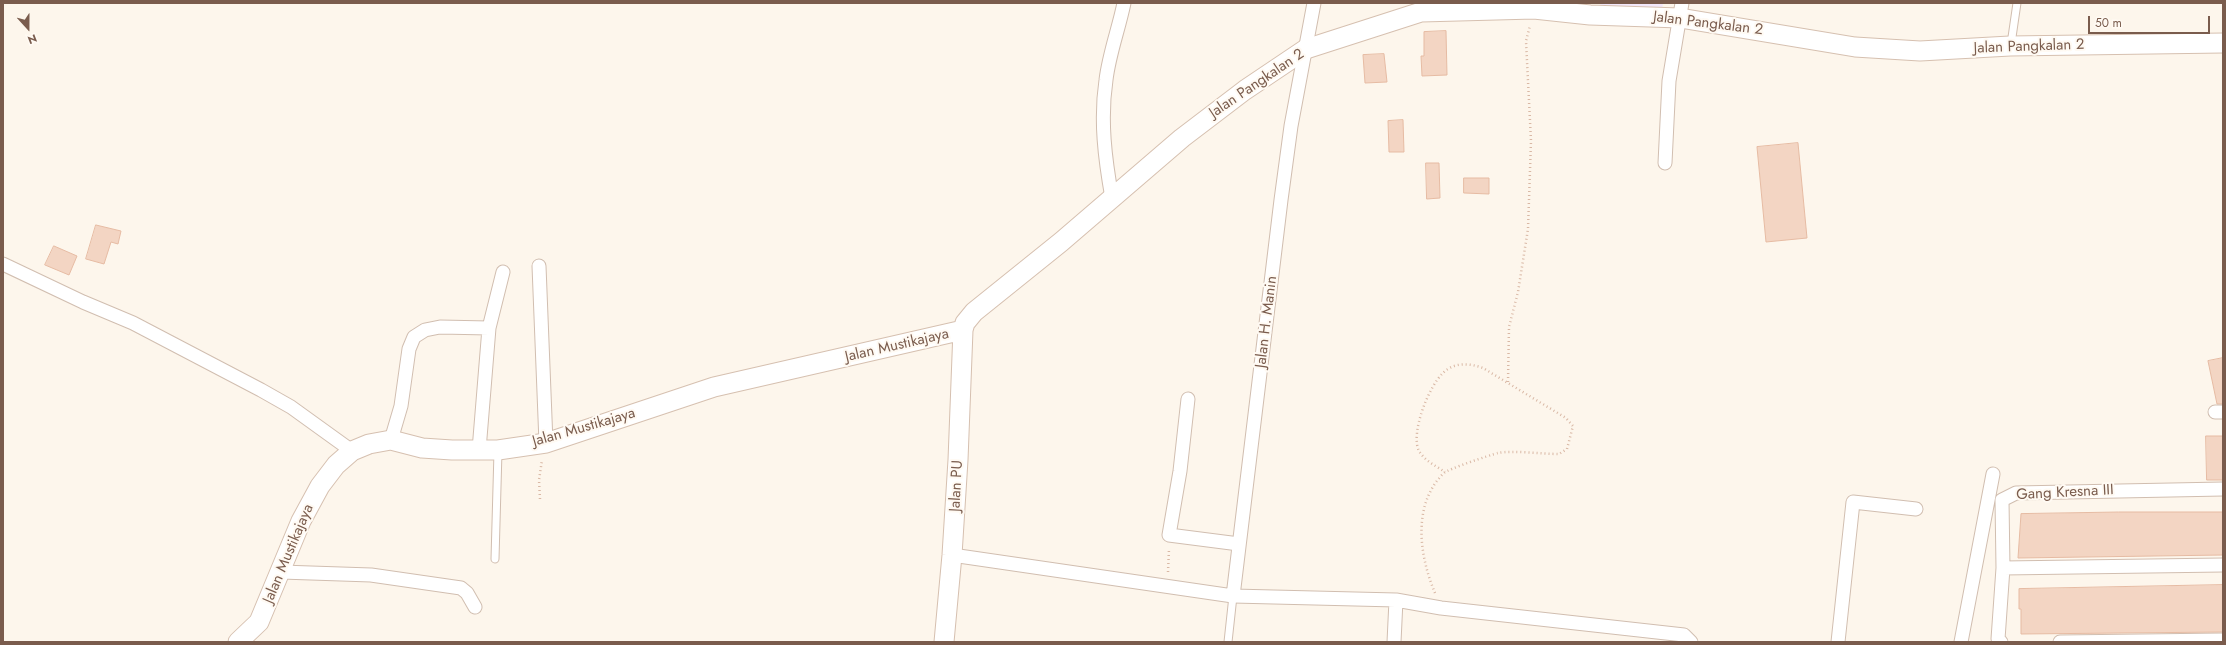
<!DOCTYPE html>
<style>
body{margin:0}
#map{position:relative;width:2226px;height:645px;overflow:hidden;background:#fdf6ec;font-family:Jost,sans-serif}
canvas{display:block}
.frame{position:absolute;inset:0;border:4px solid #7a5c4d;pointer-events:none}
.north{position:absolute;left:8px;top:8px;width:40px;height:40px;-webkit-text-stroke:3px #fffaf3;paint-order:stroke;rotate:159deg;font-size:11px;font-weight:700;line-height:16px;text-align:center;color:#7a5c4d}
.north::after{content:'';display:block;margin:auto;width:14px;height:18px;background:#7a5c4d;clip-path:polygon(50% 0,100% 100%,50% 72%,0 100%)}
.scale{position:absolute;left:2088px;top:16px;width:122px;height:18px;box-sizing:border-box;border:2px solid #7a5c4d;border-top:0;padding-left:5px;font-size:12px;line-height:14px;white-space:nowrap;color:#7a5c4d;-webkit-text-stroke:3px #fffaf3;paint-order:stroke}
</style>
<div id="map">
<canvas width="2226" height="645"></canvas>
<div class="frame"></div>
<div class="north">N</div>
<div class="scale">50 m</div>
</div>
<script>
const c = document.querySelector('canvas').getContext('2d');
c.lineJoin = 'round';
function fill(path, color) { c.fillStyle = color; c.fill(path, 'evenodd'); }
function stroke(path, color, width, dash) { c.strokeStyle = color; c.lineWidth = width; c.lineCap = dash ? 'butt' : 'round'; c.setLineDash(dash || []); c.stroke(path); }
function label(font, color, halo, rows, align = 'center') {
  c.font = font + ' Jost,sans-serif'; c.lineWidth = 4; c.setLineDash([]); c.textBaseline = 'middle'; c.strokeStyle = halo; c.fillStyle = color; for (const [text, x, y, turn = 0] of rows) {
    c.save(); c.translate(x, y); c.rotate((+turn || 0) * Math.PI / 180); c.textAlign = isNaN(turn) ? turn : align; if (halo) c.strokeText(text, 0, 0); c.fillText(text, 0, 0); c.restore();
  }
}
fill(new Path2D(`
 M1599,3H1663L1662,11L1605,8Z`), '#f3e8fa');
const building = new Path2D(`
 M1446,31L1447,75L1422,76L1421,56H1424V32Z
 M1384,54L1387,82L1365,83L1363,55Z
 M1403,120L1404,152H1389L1388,121Z
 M1798,143L1807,238L1766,242L1757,147Z
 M1426,163H1439L1440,198L1427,199Z
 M1464,178H1489V194L1464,193Z
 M96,225L121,231L118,244L111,242L104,264L86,259Z
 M54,246L77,256L69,275L45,265Z
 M2223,358V404H2217L2208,361Z
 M2206,436H2223V480H2207Z
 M2119,512H2223V555L2018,558L2021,514Z
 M2223,585V632L2021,634V609H2019V589Z`);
fill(building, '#f3d5c3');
stroke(building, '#e6bba3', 1);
const lane = new Path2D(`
 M2011,44L2017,3
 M495,559L498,451
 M1228,642L1233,596`);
const street = new Path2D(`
 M1665,163L1669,81L1682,3
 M1112,198C1105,159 1100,120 1106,80C1109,54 1119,28 1124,3
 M3,264L83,302L133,323L261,390L291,407L352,451
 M539,266L546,443
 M1188,399L1180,471L1169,535L1239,544
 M2215,412H2223
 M391,440L401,406L409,349L414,337L425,330L440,327L489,328
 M479,450L489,328L503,272
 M952,555L1233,596L1396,600L1441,608L1684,635L1691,642
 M2003,568L2223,565
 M281,572L371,575L461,588L467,593L475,607
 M1233,596L1281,200L1291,126L1314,3
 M1394,642L1396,600
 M1838,642L1853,502L1916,509
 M1961,642L1993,474
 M2001,642L1998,639L2003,568L2002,500L2016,493L2223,489
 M2060,642L2223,640`);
const secondary = new Path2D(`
 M238,642L259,622L301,521L320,486L336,465L352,451L369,444L391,440L422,448L452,450H498L546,443L714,387L963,330
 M944,642L952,555L958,460L963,330L965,323L974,312L1061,242L1182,138L1245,90L1306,49L1421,12L1534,9L1590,15L1680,18L1855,47L1920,51L2010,46L2223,43`);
stroke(lane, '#d1beb0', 9);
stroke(street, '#d1beb0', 15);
stroke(secondary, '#d6c0b0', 21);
stroke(new Path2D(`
 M1508,382L1509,327L1518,292L1528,229L1531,141L1526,41L1530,26
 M540,499L539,480L542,460
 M1168,572L1169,549
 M1435,593C1419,555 1412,504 1444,473C1448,469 1490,455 1498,453C1513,450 1542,454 1559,454L1567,449L1573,426L1566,418L1483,368C1469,363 1454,362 1443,373C1429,386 1410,433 1419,451C1425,461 1436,466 1445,472`), '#d9b8a5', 2.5, [1, 3]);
stroke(lane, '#fff', 7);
stroke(street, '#fff', 13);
stroke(secondary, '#fff', 19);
label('15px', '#7a5c4d', '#fffaf3', [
 ["Jalan Pangkalan 2",1708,24,7],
 ["Jalan Pangkalan 2",2029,47,-2],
 ["Jalan Pangkalan 2",1257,84,-34],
 ["Jalan H. Manin",1267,322,-83],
 ["Jalan Mustikajaya",897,346,-13],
 ["Jalan Mustikajaya",584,428,-16],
 ["Jalan PU",957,486,-87],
 ["Gang Kresna III",2065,493,-3],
 ["Jalan Mustikajaya",289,554,-67]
]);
</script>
